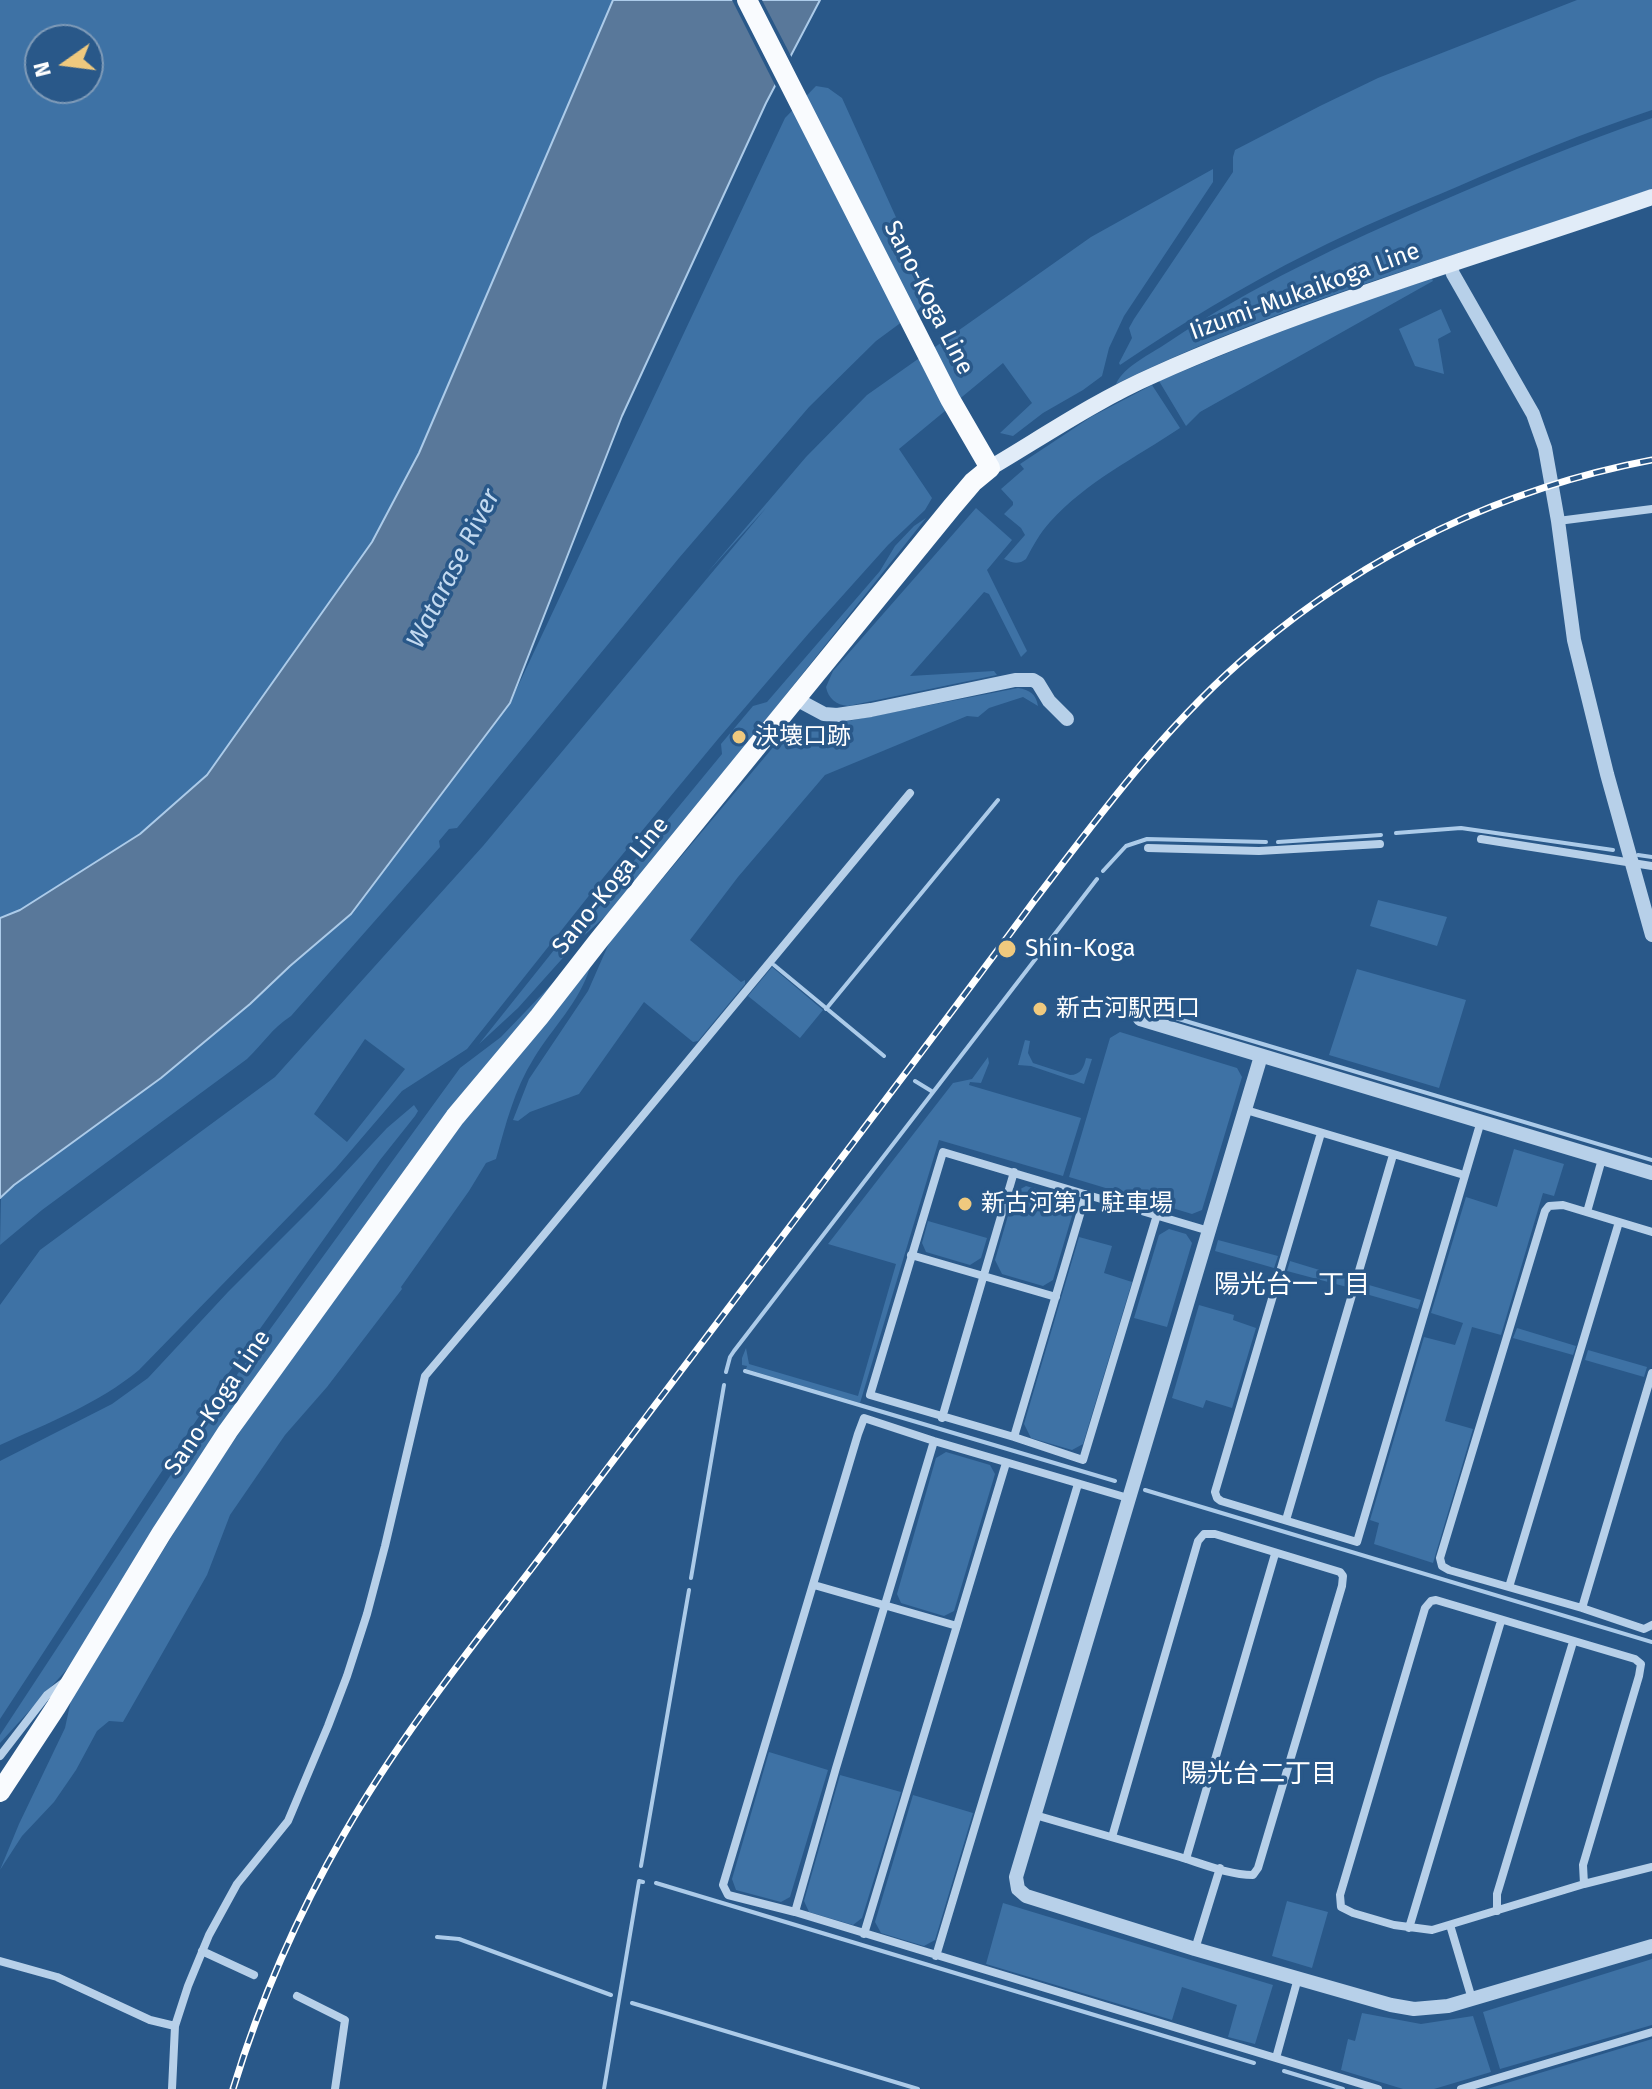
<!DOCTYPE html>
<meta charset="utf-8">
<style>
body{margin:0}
#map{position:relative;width:1652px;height:2089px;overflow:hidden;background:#295889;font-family:"Fira Sans",sans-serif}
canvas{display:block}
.north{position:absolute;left:24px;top:24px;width:80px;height:80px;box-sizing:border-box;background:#295889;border:2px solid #7f9bb8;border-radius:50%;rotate:256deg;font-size:22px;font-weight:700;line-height:32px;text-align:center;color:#fff}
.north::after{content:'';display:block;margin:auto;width:28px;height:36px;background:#efc97e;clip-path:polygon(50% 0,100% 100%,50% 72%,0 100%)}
</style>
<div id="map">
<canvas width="1652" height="2089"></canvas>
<div class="north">N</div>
</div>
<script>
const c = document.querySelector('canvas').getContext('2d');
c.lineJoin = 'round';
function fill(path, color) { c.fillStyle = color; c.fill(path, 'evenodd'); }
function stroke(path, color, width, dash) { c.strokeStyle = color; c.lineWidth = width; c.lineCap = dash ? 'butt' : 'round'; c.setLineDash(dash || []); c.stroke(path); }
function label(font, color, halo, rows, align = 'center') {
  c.font = font + ' "Fira Sans","Noto Sans JP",sans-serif'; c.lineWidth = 7; c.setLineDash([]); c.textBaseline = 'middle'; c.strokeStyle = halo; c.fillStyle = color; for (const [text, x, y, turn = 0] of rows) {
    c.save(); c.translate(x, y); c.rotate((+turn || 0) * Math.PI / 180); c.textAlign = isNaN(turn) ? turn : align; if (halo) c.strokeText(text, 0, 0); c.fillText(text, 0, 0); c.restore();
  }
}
fill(new Path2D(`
 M0,0H613L419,453L372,542L207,775L140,834L20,910L0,918ZM40,40H88V88H40Z
 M1577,0H1652V110C1586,132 1523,158 1459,186C1409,207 1358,228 1309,253C1243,286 1181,324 1120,365L1119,363L1132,338L1129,328L1134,319L1233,172V157L1235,150L1320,106L1378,78Z
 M816,86L828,88L842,98L933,299L876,341L809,407L679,558L457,828L449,829L439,841L440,847L291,1016C271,1029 264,1043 247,1059L42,1210L0,1245L1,1197L14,1185L250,1004L290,966L351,914L510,703L785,118Z
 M1652,118V189C1549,227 1444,256 1341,292C1265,318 1188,349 1116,384C1124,366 1151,354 1167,343C1252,286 1344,243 1437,203C1508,172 1579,143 1652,118Z
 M1213,169V182L1124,316L1109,348L1102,376L1083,390L1043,413L1013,436L1000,433L1032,403L1003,363L899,449L932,498L925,510L888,545L809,633L718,739L603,878L467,1049L402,1091L336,1168L139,1370C98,1404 48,1423 0,1445V1305L40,1250L275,1077L483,846L766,508L707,573L806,457L867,395L1091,237ZM365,1039L405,1069L347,1142L314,1114Z
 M1432,279L1433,281L1200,412L1186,426L1159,381C1248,344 1339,307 1432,279Z
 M1441,309L1451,332L1438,339L1444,374L1415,366L1399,329Z
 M1152,385L1180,428C1135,458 1086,482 1050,522C1040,533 1033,546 1026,559C1018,565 1013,563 1004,559L1025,535L1021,528L1004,514L1013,505V502L1001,489L1024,469L1020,464L1091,417Z
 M976,508L1012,540L987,570L1027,651L1021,657L989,594L984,592L910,676L994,671L997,675L848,706C836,705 828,698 826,687L833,671Z
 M926,518L727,769L611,911L578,941L518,1008L479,1044L566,935L615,884L722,754L721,744L753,706L767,702L880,571L895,546L914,526Z
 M1018,688C1030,690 1036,694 1038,706L1023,697L989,708L978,717L967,716L825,775L738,877L690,940L741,982L745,980V984L698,1041L693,1042L644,1002L579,1094L530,1112L518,1121L513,1120L529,1079L588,991L610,941L780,739L802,730Z
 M1378,900L1447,917L1437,946L1370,926Z
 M575,960L80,1655L0,1743V1735L231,1383L460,1068L501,1037Z
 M590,967C580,1002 552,1028 534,1058C514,1090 506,1124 496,1159L486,1163L469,1191L401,1287L402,1289L327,1387L285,1435L230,1515L207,1575L123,1722L109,1721L97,1731L76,1770L54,1802L22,1836L0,1870L19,1824L65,1728L71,1700L199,1492L256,1408L473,1108Z
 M772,967L823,1010L800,1038L748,996Z
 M1357,969L1466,1000L1439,1088L1329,1055Z
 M1120,1032L1237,1068L1242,1077L1202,1210L1192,1214L1069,1177L1110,1038Z
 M1025,1040L1030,1041L1028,1053L1033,1063L1070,1075C1081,1075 1084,1067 1086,1058L1092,1059L1084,1084L1031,1066L1018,1065Z
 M988,1057L989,1063L981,1083L970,1082L969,1085L1081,1118L1063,1176L939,1140L860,1403L746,1369L747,1366L742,1365V1358L746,1348L749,1364L858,1396L896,1264L828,1244L953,1083L972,1079Z
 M414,1105L418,1111L415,1116L380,1160L225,1378L152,1486L0,1719V1461L112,1404L148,1378L228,1292L313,1207L387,1128Z
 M1514,1149L1564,1164L1554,1196L1543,1193L1501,1335L1472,1327L1445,1421L1473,1429L1433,1563L1374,1544L1379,1523L1370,1520L1424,1337L1455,1345L1463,1323L1431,1313L1466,1197L1497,1207Z
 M1026,1186L1070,1199L1074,1209L1053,1280L1043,1286L1002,1274L995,1260L1015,1192Z
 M928,1221L987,1238L981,1258L970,1265L926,1252L922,1243Z
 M1169,1229L1186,1234L1192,1243L1167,1327L1134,1318L1159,1235Z
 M1079,1237L1112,1246L1104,1273L1132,1282L1083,1444L1072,1450L1031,1438L1024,1424Z
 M1218,1240L1278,1256L1274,1268L1215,1251Z
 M1290,1261L1349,1279L1347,1287L1287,1271Z
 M1362,1283L1421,1300L1418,1309L1359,1292Z
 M1199,1305L1234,1315L1233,1320L1256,1328L1232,1408L1206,1400L1203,1408L1172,1398Z
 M1517,1328L1576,1346L1573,1355L1513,1338Z
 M1588,1350L1647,1367L1644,1377L1585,1360Z
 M946,1452L990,1465L995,1474L954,1611L944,1616L901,1603L897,1594L936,1458Z
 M769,1752L828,1770L790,1897L781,1902L736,1890L732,1879Z
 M840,1775L901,1792L862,1918L853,1925L809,1912L804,1901Z
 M913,1795L973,1813L935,1940L924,1946L881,1933L875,1922Z
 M1287,1901L1328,1912L1312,1968L1272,1956Z
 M1003,1903L1273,1985L1255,2044L1228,2037L1237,2005L1182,1987L1172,2020L986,1964Z
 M1652,1959V2025L1500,2069L1483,2012Z
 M1362,2013L1421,2024L1473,2016L1491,2072L1434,2089H1403L1341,2070L1348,2039L1355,2041Z
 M1652,2039V2089H1487Z`), '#3e72a5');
const water = new Path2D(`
 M613,0H820L766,103L622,416L510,703L351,914L290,966L250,1004L161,1078L14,1185L0,1198V918L20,910L140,834L207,775L372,542L419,453Z`);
fill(water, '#59789a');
stroke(water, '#accbe9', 2);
fill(new Path2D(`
 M732,0H762L793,60L777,89Z`), '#295889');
stroke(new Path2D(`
 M1396,833L1461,828L1613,850
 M1278,842L1381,835
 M1638,855L1652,857
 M1103,871L1126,846L1147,839L1266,842
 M774,965L884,1056
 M826,1009L998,800
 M1172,1017L1652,1160
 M915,1081L933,1092
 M745,1371L1115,1481
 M726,1372L730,1357L734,1351L1097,879
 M1145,1490L1652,1642
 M691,1578L724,1385
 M641,1866L689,1590
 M656,1883L1254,2063
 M437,1937L459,1939L611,1995
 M632,2003L918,2089
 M1284,2071L1343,2089
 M604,2089L639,1881L643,1882`), '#accbe9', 4);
stroke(new Path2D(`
 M1558,521L1652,509
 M1481,839L1652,866
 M1148,848L1259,851L1380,844
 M1246,1110L1464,1175
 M1321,1133L1215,1492L1217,1498L1221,1501L1357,1542L1481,1121
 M1587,1212L1602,1159
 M1157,1215L1083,1460L1014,1437L870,1395L943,1152L1209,1231
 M1652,1232L1563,1205L1549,1206L1545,1211L1440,1558L1442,1566L1449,1570L1582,1608L1644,1629L1652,1625
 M911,1255L1056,1297
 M942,1418L1014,1172
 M1014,1437L1086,1194
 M1128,1498L934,1441L864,1418L858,1434L723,1885L728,1895L795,1912L1378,2089
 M1286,1520L1393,1155
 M814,1585L957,1626
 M1509,1587L1619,1222
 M1582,1608L1652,1373
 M0,1756L47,1695L63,1683
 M1035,1815C1083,1829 1132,1843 1180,1857C1203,1864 1229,1875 1253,1875L1258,1868L1342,1586L1343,1576L1340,1572L1215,1534H1204L1198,1541L1112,1837
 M1186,1859L1275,1554
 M1584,1884L1583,1865L1639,1676L1641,1664L1635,1659L1436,1600L1431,1601L1425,1608L1340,1895L1341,1907L1353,1913L1394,1925L1432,1930L1584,1884L1652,1867
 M1497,1911V1894L1573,1642
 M795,1912L836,1768L934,1441
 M1450,1925L1472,1999
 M1409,1928L1501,1621
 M864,1934L1006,1463
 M1195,1949L1220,1868
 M202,1951L254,1975
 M936,1956L1078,1484
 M0,1961L57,1977L150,2020L175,2026
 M297,1996L345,2020L335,2089
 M1276,2058L1298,1978
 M172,2089L175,2026L188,1986L209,1935L237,1884L288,1821L328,1726L347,1676L367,1614L385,1546L425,1376L508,1278L910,793
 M1461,2089L1652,2032`), '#b7d0e9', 8);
stroke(new Path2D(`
 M1450,265L1453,274L1533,414L1545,448L1558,521L1574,640L1607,774L1652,935
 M796,699L824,714L837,715L871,710L1015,680H1033L1038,683L1049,701L1067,719
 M1140,1019L1652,1173
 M1261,1056L1016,1877L1018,1889L1026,1896L1195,1949L1391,2005L1414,2009L1448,2006L1652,1946`), '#b7d0e9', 14);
stroke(new Path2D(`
 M990,468C1044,436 1097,400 1154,375C1315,303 1485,255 1652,197`), '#e1ecf8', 16);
stroke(new Path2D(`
 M0,1792L56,1707L161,1534L228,1431L455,1117L539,1017L599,940L951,508L973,482L990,468L950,399L747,0`), '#f9fbfe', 20);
const rail = new Path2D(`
 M233,2089C260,2001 298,1914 344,1834C403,1731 479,1638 551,1543C647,1415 744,1288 840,1160C905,1074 970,988 1034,901C1102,812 1168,722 1254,650C1368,553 1504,488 1652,460`);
stroke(rail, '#fff', 7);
stroke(rail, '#295889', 4, [12]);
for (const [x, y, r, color] of [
 [739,737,8,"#efc97e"],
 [1007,949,10,"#efc97e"],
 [1040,1009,8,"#efc97e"],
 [965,1204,8,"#efc97e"]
]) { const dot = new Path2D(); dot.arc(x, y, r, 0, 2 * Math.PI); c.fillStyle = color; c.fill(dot); stroke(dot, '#295889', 3); }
label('24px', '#fff', '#295889', [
 ["Iizumi-Mukaikoga Line",1305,292,-20],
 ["Sano-Koga Line",928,298,63],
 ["Sano-Koga Line",611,886,-51],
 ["Sano-Koga Line",218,1403,-56]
]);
label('24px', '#fff', '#295889', [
 ["決壊口跡",755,737],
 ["Shin-Koga",1025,949],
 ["新古河駅西口",1056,1009],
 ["新古河第１駐車場",981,1204]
], 'left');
label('italic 26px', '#c2d9f0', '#295889', [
 ["Watarase River",454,569,-63]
]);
label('26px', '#fff', '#295889', [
 ["陽光台一丁目",1292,1286],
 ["陽光台二丁目",1259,1775]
]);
</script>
